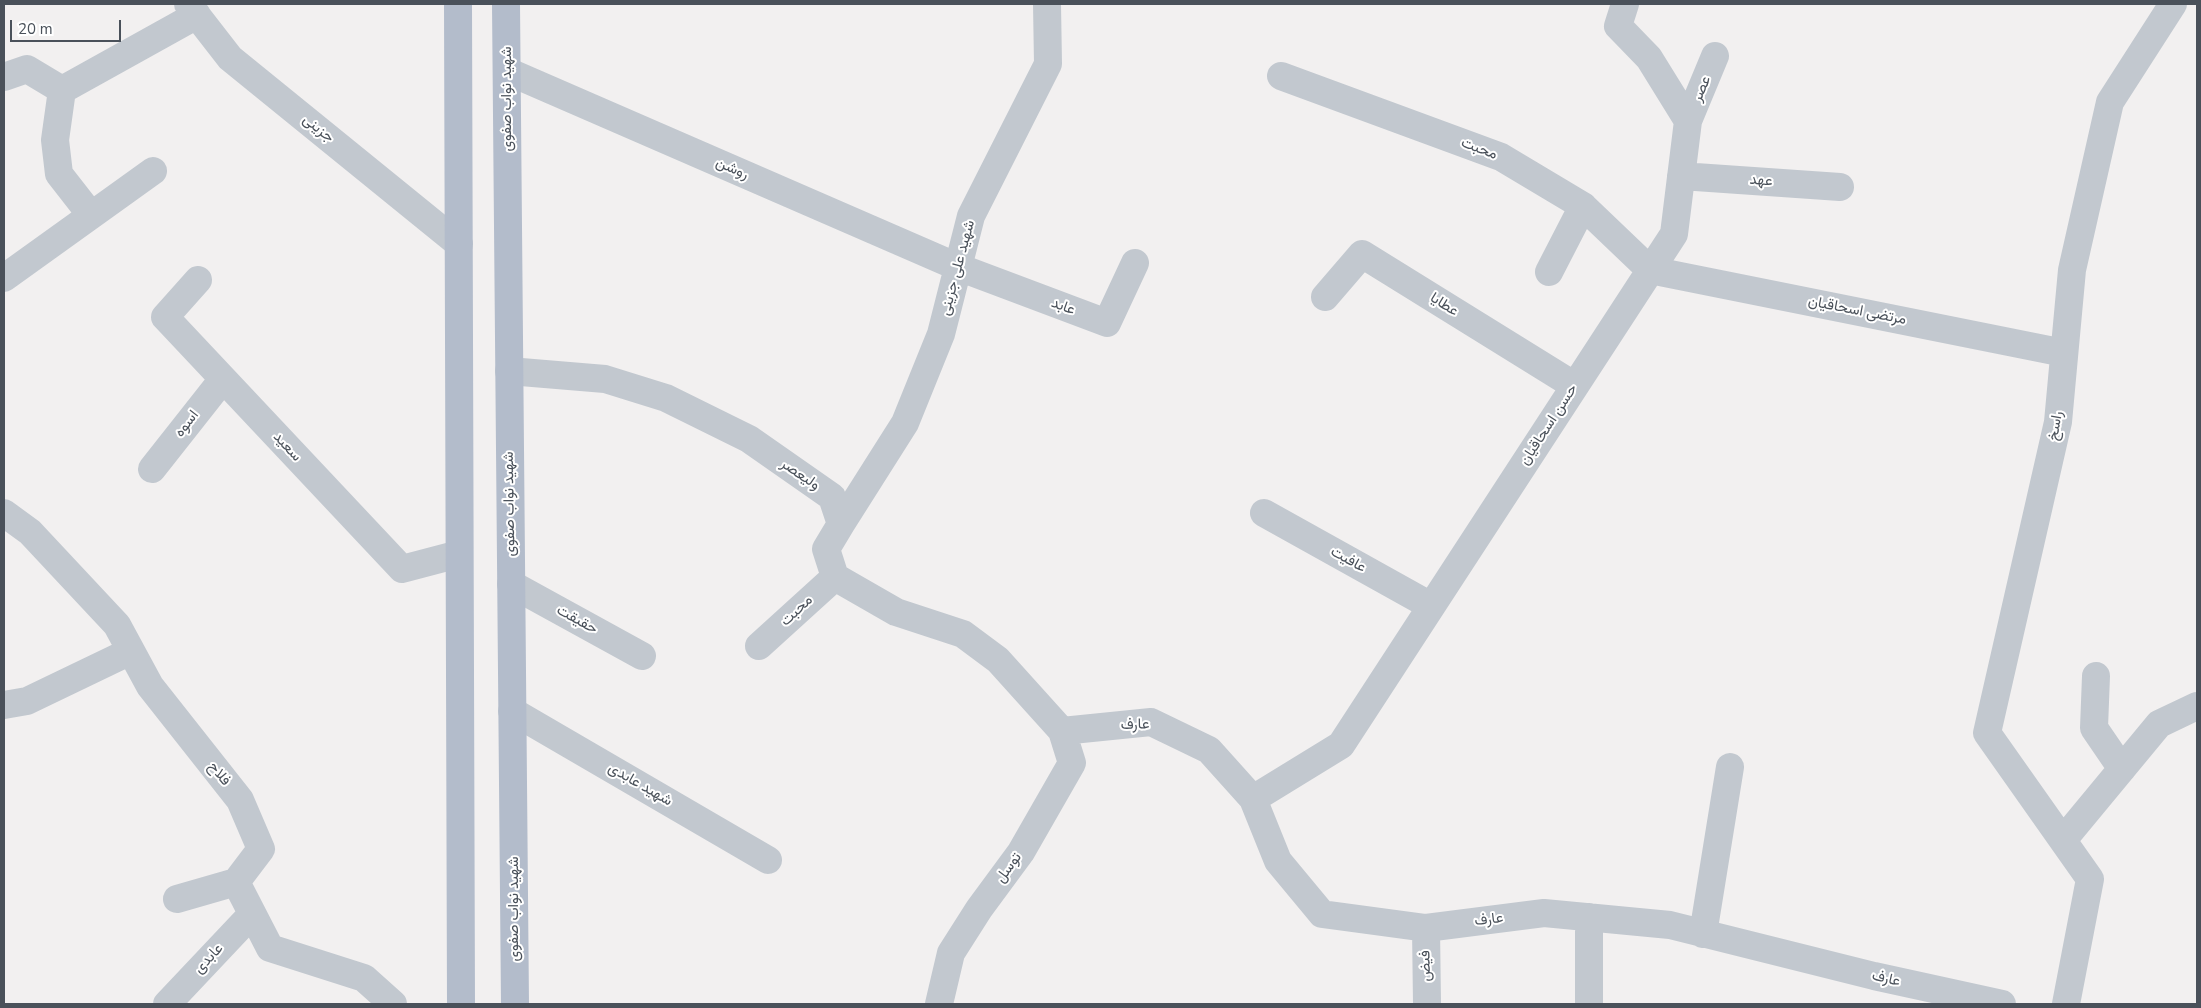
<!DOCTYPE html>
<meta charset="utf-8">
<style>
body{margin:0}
#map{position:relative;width:2201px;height:1008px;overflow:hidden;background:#f2f0f0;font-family:"Nunito Sans",sans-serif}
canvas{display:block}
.frame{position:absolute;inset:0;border:5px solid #4a515a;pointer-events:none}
.scale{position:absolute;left:10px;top:20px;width:111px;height:22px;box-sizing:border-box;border:2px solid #4a515a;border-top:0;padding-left:6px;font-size:15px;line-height:18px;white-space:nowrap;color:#4a515a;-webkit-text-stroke:4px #fff;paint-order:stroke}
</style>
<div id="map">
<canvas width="2201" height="1008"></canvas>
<div class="frame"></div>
<div class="scale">20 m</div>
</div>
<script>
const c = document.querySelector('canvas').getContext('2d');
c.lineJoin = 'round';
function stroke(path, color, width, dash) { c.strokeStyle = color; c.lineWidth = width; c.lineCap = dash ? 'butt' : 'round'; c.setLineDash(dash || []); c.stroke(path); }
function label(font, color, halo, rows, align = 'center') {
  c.font = font + ' "Nunito Sans",Vazirmatn,sans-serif'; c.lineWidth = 4; c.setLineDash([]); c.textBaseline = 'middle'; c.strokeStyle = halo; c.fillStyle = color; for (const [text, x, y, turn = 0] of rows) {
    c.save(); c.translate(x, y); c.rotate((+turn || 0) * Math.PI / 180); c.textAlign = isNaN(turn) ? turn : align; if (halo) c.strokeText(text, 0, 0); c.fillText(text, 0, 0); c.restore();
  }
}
stroke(new Path2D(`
 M188,4L230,58L459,244
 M507,71L958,267L1107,323L1135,263
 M1281,76L1501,157L1583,206L1650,270L2064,353
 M4,77L27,69L62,90L55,140L59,174L91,215
 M62,90L197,15
 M1688,121L1715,56
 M1681,176L1840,187
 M1549,272L1583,206
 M4,278L153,171
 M198,280L165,317L402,569L459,554
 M1325,297L1362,254L1575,386
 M509,371L605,379L666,398L749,439L832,497L841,524L826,549L835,577L896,612L963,634L998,660L1062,731L1072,763L1021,852L979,909L951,953L939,1004
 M152,469L223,379
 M4,513L30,532L117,625L150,686L240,800L261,849L236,882L270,948L364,978L393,1004
 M1264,513L1431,606
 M841,524L905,423L941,334L971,216L1048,64L1047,4
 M511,584L642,656
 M759,646L835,577
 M2096,676L2094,728L2122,769
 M4,705L27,701L131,651
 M512,711L768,860
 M1062,731L1151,722L1209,750L1253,799L1278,861L1322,914L1426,928L1544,913L1670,925L1874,976L2002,1004
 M1253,799L1341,745L1674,234L1688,121L1649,58L1618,26L1625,4
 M2063,840L2159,724L2197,706
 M177,899L236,882
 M1426,928L1427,1004
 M1703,934L1730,767
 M167,1004L252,914
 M1589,1004V917
 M2066,1004L2090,879L1987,733L2058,422L2072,270L2110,102L2173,4`), '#c2c8cf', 28);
stroke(new Path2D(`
 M458,4L461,1004
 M506,4L515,1004`), '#b3bccb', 28);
label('15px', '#4a515a', '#fff', [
 ["عصر",1702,89,-67],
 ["شهید نواب صفوی",507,99,-90],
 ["جزینی",318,129,39],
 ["محبت",1479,149,21],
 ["روشن",732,169,24],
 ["عهد",1761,181,4],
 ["شهید علی جزینی",958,268,-75],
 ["عطایا",1444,305,32],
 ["عابد",1063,307,20],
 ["مرتضی اسحاقیان",1857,311,11],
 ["اسوه",187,424,-52],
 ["حسن اسحاقیان",1549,425,-57],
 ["راسخ",2056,426,-80],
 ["سعید",287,447,47],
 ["ولیعصر",800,475,34],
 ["شهید نواب صفوی",510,504,-91],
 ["عافیت",1348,560,29],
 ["محبت",797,611,-43],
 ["حقیقت",577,620,29],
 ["عارف",1135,725,-1],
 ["فلاح",219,774,51],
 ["شهید عابدی",640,785,30],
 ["توسل",1009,868,-54],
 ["شهید نواب صفوی",514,909,-90],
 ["عارف",1489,920,-7],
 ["عابدی",209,959,-47],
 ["فیض",1426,966,-91],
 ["عارف",1886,979,13]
]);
</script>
